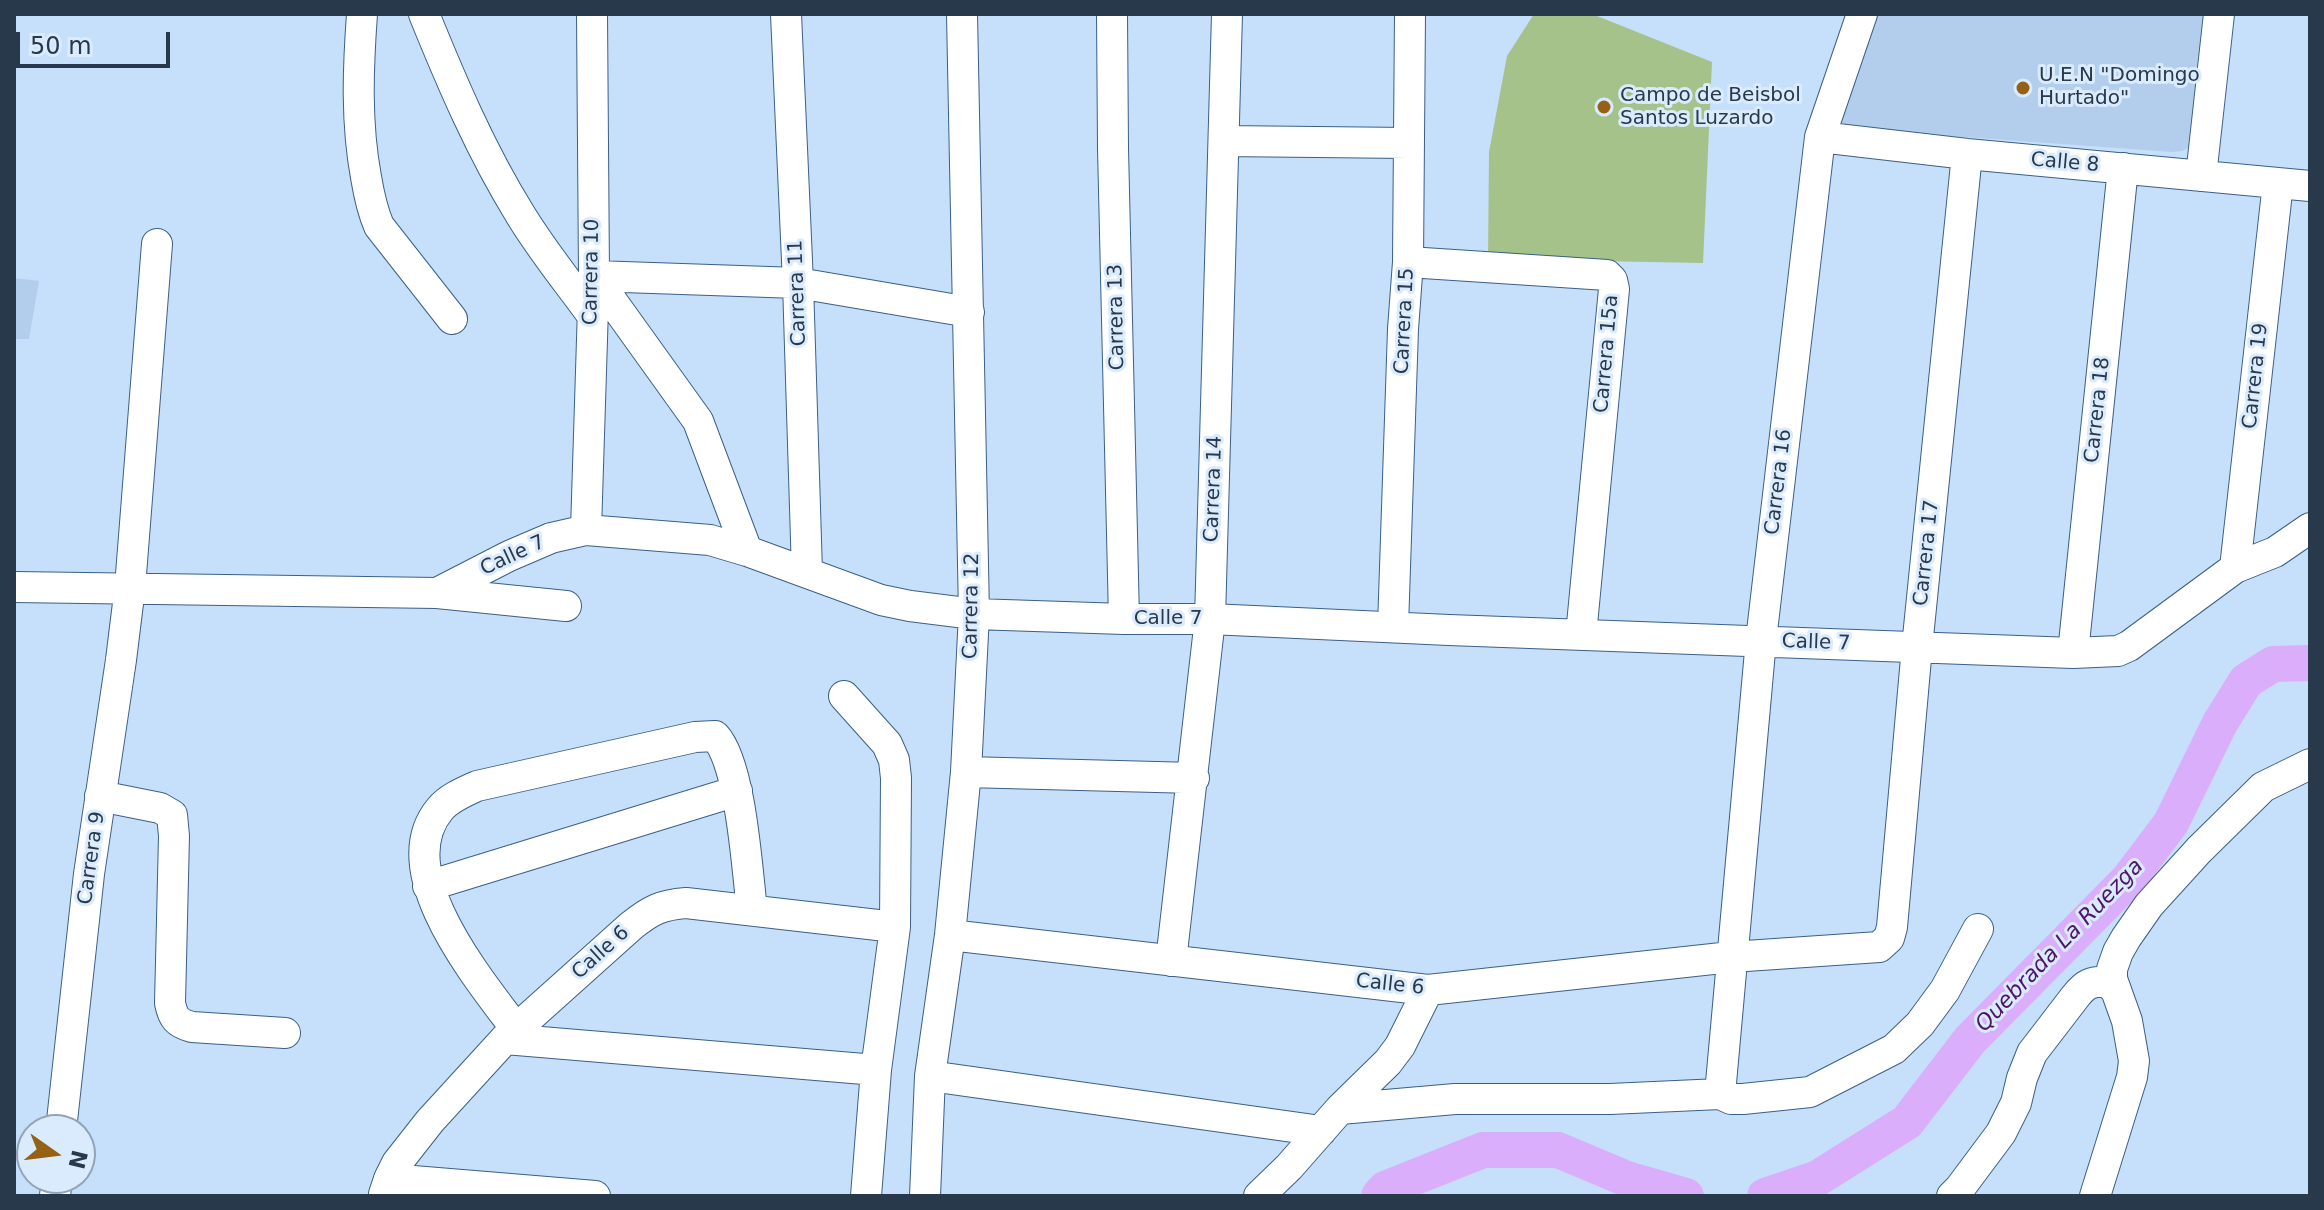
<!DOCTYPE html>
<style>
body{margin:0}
#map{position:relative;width:2324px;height:1210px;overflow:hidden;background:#c6dffb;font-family:"DejaVu Sans",sans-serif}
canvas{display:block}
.frame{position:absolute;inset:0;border:16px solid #28394b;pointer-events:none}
.north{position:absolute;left:16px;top:1114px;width:80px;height:80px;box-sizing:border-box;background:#dbebfe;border:2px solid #93a4b6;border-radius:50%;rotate:104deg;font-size:22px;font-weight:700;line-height:32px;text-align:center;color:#28394b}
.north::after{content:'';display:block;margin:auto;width:28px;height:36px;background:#956115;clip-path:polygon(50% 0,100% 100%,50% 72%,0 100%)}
.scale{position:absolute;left:16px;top:32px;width:154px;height:36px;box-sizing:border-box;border:4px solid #28394b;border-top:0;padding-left:10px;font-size:24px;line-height:28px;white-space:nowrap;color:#28394b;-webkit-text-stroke:6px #dbebfe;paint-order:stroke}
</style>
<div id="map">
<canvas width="2324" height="1210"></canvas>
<div class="frame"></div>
<div class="north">N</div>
<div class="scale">50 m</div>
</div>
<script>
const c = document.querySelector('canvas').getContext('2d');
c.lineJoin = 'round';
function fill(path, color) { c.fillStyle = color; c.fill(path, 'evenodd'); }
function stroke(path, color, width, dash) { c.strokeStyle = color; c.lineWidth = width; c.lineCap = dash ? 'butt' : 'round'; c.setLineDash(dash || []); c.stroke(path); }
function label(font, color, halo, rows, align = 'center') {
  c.font = font + ' "DejaVu Sans",sans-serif'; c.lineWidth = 6; c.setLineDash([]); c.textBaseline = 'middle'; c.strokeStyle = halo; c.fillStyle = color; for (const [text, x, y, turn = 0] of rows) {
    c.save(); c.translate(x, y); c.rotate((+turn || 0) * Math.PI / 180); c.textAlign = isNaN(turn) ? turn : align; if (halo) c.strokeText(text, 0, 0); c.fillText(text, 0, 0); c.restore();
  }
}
fill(new Path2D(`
 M1875,14H2207L2192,146L2182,151L2172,152L1964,137L1835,131Z
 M14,278L39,281L29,339H14Z`), '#b3ceed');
fill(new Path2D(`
 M1534,14H1592L1712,62L1703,263L1488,259L1489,152L1507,56Z`), '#a5c28a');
stroke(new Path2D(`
 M1379,1196L1385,1189L1483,1150H1558L1627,1179L1686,1196
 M1765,1196L1818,1178L1907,1122L1970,1040L2128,880L2171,823L2220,723L2246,681L2273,664L2310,663`), '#dbaefb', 36);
const minor = new Path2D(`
 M362,14C358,69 356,123 366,177C369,195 372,210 379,226L452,319
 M424,14C452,83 481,151 520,214C541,249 568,282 592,315
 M786,14L798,283L807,572
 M1112,14L1113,148L1124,619
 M1820,137L1967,154L2310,186
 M1224,141L1408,143
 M2201,176L2219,14
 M1408,262L1607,275L1612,280L1614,289L1581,635
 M594,276L798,283L969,312
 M594,276L698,421L747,551
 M586,530L594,276L592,14
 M2235,568L2278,183
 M14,587L437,593L509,556L551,538L586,530L710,540L747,551L881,600L910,606L974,614L1124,619H1210L1449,630L2073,653L2118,651L2129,646L2235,568L2275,552L2310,528
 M437,593L566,606
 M1393,627L1403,329L1408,262L1410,14
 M2073,653L2123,168
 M844,696L887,744L894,760L896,778L895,927L876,1070L866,1196
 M966,772L1194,778
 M100,796L160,808L172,815L174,836L170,1003C173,1018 177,1023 192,1027L285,1033
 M428,886L737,791
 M950,935L1428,990L1731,957L1879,947L1889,938L1892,927L1917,647L1967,154
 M1171,961L1210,619L1227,14
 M516,1029C479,979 388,871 440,809C449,798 464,792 477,786L695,737L715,736C741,764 747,869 752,910
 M505,1039L876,1070
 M930,1076L1321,1131
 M1720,1094L1731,1099H1743L1810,1092L1894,1049L1920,1024L1945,990L1978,929
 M1340,1109L1455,1099H1610L1720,1094L1761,640L1820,137L1862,14
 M61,1130L89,874L121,660L130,587L157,244
 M389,1179L397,1163L430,1121L505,1039L631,926C651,910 661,905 686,903L895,927
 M384,1194L389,1179L595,1196
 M55,1196L57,1178
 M925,1196L930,1076L950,935L966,772L974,614L962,14
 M1259,1196L1289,1167L1340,1109L1388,1062L1400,1046L1428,990
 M1952,1196L1960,1188L2001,1133L2016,1103L2022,1078L2032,1053L2075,997C2085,984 2091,981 2107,982L2116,990
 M2095,1196L2132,1077L2134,1061L2127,1021L2112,979V969L2118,952L2126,938L2149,905L2199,850L2263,787L2310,764`);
stroke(minor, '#3a6087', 32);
stroke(minor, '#fff', 30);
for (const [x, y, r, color] of [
 [2023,88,8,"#956115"],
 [1604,107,8,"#956115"]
]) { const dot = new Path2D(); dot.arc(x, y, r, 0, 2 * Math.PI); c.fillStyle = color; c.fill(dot); stroke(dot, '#dbebfe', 3); }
label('20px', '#28394b', '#dbebfe', [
 ["U.E.N \"Domingo",2039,76],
 ["Hurtado\"",2039,99],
 ["Campo de Beisbol",1620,96],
 ["Santos Luzardo",1620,119]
], 'left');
label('20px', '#28394b', '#dbebfe', [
 ["Calle 8",2065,163,5],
 ["Carrera 10",592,272,-89],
 ["Carrera 11",798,293,-92],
 ["Carrera 13",1117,317,-91],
 ["Carrera 15",1405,321,-87],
 ["Carrera 15a",1607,354,-85],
 ["Carrera 19",2256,376,-84],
 ["Carrera 18",2098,410,-84],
 ["Carrera 16",1779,482,-83],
 ["Carrera 14",1214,489,-88],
 ["Carrera 17",1927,553,-84],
 ["Calle 7",513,556,-25],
 ["Carrera 12",972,606,-89],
 ["Calle 7",1168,619],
 ["Calle 7",1816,643,2],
 ["Carrera 9",92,858,-82],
 ["Calle 6",601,953,-42],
 ["Calle 6",1390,985,6]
]);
label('italic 22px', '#4f156d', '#dbebfe', [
 ["Quebrada La Ruezga",2060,946,-46]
]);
</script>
